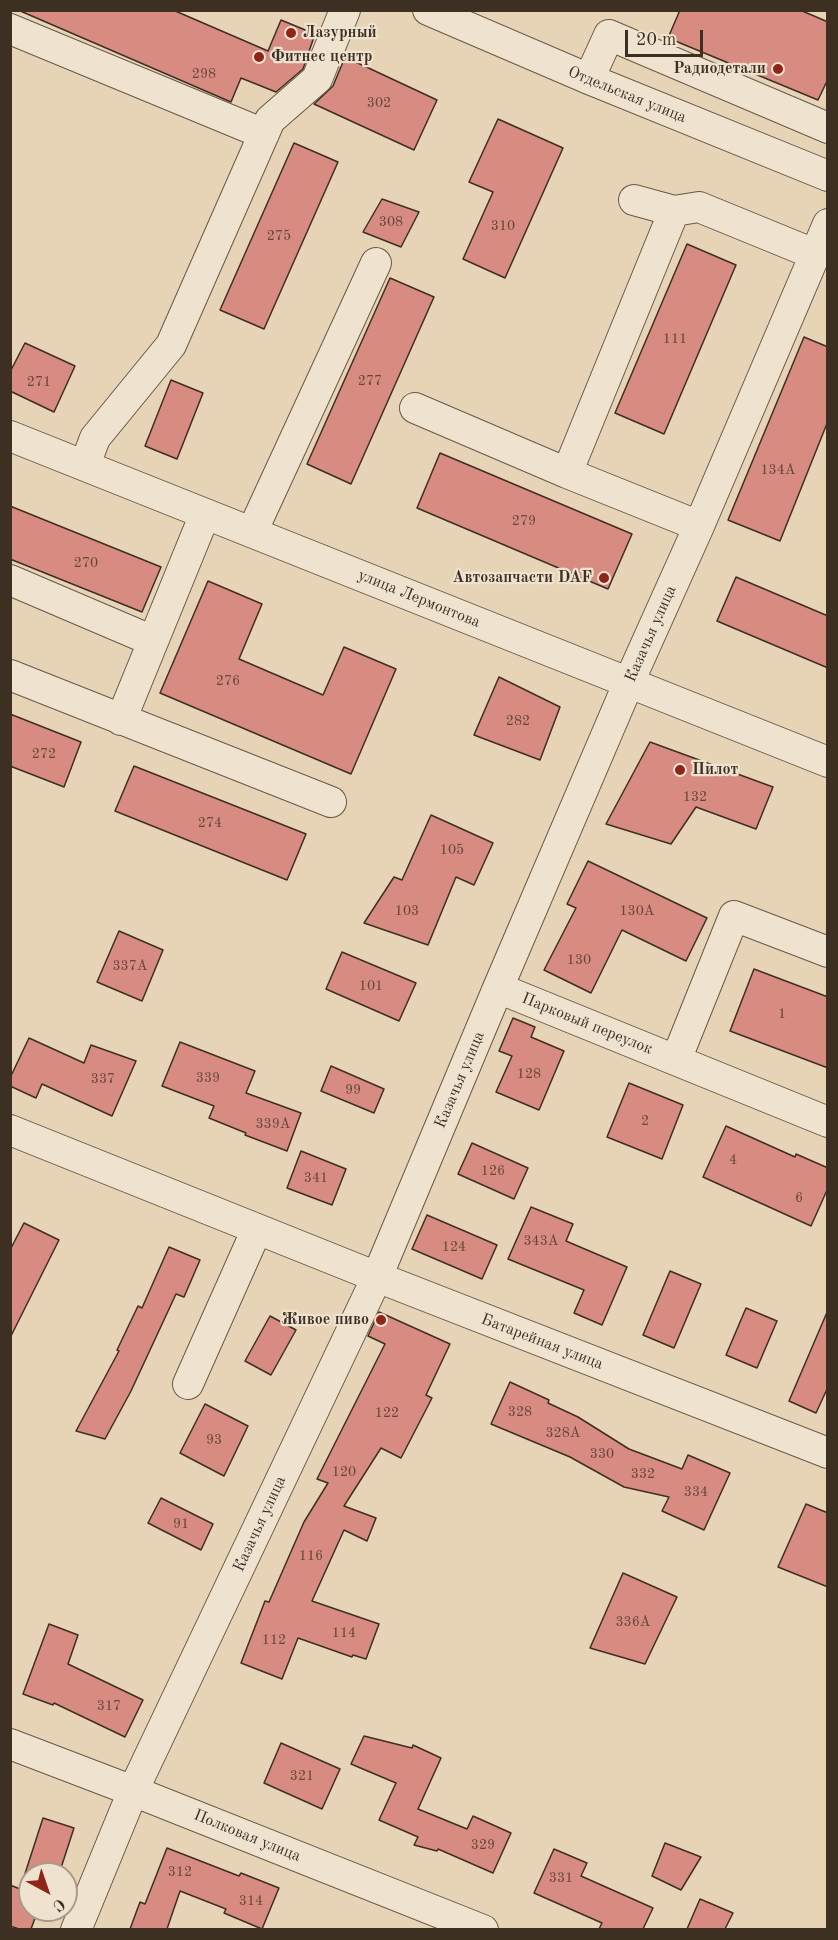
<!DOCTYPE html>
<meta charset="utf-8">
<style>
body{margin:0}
#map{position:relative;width:838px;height:1940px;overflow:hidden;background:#e7d4b6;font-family:"Old Standard TT",serif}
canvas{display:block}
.frame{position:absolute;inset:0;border:12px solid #3e2f23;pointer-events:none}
.north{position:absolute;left:18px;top:1862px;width:60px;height:60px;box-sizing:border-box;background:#efe3d0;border:2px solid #a89b8b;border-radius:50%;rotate:140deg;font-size:16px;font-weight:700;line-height:24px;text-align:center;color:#3e2f23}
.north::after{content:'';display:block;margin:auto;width:21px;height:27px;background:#8f2418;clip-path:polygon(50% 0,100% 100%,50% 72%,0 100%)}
.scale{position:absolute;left:625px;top:30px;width:78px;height:27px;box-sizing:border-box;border:3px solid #3e2f23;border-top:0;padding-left:8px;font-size:18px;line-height:21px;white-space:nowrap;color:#3e2f23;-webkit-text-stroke:4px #efe3d0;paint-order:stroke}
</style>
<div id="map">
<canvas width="838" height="1940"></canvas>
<div class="frame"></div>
<div class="north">С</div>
<div class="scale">20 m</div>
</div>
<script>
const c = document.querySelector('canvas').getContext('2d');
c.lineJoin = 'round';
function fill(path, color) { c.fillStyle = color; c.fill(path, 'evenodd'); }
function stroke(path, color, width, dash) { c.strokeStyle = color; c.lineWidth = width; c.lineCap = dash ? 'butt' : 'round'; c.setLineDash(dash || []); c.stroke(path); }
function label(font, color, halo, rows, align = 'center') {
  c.font = font + ' "Old Standard TT",serif'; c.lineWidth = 4.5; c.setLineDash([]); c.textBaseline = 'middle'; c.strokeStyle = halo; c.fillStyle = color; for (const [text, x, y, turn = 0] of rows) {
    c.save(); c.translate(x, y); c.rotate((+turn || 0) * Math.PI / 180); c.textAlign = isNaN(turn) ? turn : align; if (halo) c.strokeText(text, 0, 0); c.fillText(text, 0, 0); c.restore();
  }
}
const building = new Path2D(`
 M18,10H173L268,51L281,20L315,34L303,69L276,92L241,78L231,102Z
 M680,10H800L828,22V79L818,100L668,38Z
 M345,57L437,100L414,150L314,104L333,86Z
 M498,119L563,148L505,278L463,259L493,192L469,182Z
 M294,143L338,162L264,329L220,310Z
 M382,199L419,212L401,247L363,232Z
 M687,244L736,265L664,434L615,413Z
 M390,278L434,297L351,484L307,464Z
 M804,337L828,347V421L780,541L728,520Z
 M25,343L75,366L54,412L10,391V372Z
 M171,380L203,393L177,459L145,446Z
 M440,453L632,534L608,589L417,508Z
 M10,506L161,567L142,612L10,559Z
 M736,577L828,616V668L717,621Z
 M208,581L262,604L239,659L323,695L344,647L396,669L351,774L160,693Z
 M499,677L560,707L540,760L474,735Z
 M10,714L81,742L64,787L10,766Z
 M650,742L773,787L756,829L696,807L671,844L606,824Z
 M134,766L306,834L287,880L115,811Z
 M431,815L493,843L474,885L456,877L428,945L364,923L394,877L402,880Z
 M588,861L707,918L686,961L622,930L591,993L544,970L576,908L567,904Z
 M119,931L163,950L142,1001L97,982Z
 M342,952L416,983L399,1021L326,989Z
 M754,969L828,997V1068L730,1031Z
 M513,1018L535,1027L531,1037L564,1051L539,1110L496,1092L512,1056L499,1051Z
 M29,1038L84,1063L91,1045L136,1061L112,1116L42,1084L36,1098L10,1086V1078Z
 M180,1042L255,1071L246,1093L301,1113L287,1151L245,1135L246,1133L209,1118L214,1106L162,1086Z
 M331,1066L384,1089L374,1113L321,1091Z
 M629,1083L683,1105L662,1159L607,1137Z
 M726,1126L795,1157L796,1154L828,1168V1188L811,1226L703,1177Z
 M472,1143L528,1168L514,1199L458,1174Z
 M301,1151L346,1169L332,1205L287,1188Z
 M531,1207L573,1224L566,1241L627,1267L602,1325L574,1313L584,1290L508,1259Z
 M427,1215L497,1245L482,1279L412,1249Z
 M24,1223L59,1240L10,1338V1250Z
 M169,1247L200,1260L184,1297L176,1294L131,1391L105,1439L76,1431L119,1351L117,1350L138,1306L142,1308Z
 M670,1271L701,1284L674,1348L643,1335Z
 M746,1308L777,1321L757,1368L726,1355Z
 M828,1310V1387L816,1413L789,1401Z
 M379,1312L450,1344L426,1395L432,1398L401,1458L381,1448L344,1506L376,1518L367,1541L344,1530L312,1601L379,1624L366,1659L353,1655L352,1657L298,1638L282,1679L241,1663L265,1601L269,1602L304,1522L328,1483L317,1479L385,1344L368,1336Z
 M270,1316L296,1330L271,1375L245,1361Z
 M510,1382L549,1400L548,1403L578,1417L629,1449L682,1469L688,1455L730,1473L704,1530L662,1511L669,1497L624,1487L570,1457L491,1424Z
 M205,1404L248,1426L224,1476L180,1453Z
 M161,1498L213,1524L201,1550L148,1523Z
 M806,1504L828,1513V1587L778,1567Z
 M623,1573L677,1597L645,1664L590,1648Z
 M49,1624L78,1635L68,1664L143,1700L125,1737L54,1703L53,1705L23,1694Z
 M364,1736L412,1748L413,1745L441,1758L418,1809L467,1829L473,1816L511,1833L493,1873L438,1849L437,1851L414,1845L418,1837L379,1820L396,1783L351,1764Z
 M281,1743L340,1769L322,1809L264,1783Z
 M43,1818L74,1828L59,1874H30V1910H38L31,1929H19L10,1926V1885L20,1889Z
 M665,1843L701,1857L681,1890L652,1876Z
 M167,1848L239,1876L241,1873L279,1888L262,1929L224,1913L226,1909L180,1891L167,1929H130L140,1902L145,1904Z
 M554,1849L587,1863L581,1876L653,1908L643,1929H599L602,1923L534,1893Z
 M700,1899L733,1913L725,1929H687Z`);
fill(building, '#d88b80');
stroke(building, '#3e2f23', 1.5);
const minor = new Path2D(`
 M428,10L589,79L828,176
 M10,29L264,134
 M589,79L609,35L828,128
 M634,200L674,211L699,207L814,254
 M415,408L567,473L699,526
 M10,436L828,762
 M85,465L95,438L171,345L270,120L317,79L345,10
 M567,473L674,211
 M252,532L376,263
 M10,580L153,641
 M10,675L331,802
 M121,720L205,514
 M498,988L828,1122
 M676,1060L734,916L828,952
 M10,1130L377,1277L828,1453
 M188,1384L257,1229
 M10,1744L133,1791L483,1930
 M76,1930L133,1791L377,1277L498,988L629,682L699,526L828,224`);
stroke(minor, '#685848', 32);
stroke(minor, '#efe3d0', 30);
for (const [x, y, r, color] of [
 [291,33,6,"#8f2418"],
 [259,57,6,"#8f2418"],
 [778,69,6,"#8f2418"],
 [604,578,6,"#8f2418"],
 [680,770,6,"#8f2418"],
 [381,1320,6,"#8f2418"]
]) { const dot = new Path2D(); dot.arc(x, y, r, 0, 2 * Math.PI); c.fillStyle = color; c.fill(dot); stroke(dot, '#efe3d0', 2); }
label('14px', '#64463a', null, [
 ["298",204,74],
 ["302",379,103],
 ["308",391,222],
 ["310",503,226],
 ["275",279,236],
 ["111",675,339],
 ["277",370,381],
 ["271",39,382],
 ["134А",778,470],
 ["279",524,521],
 ["270",86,563],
 ["276",228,681],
 ["282",518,721],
 ["272",44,754],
 ["132",695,797],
 ["274",210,823],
 ["105",452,850],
 ["103",407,911],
 ["130А",637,911],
 ["130",579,960],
 ["337А",130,966],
 ["101",371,986],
 ["1",782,1014],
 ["128",529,1074],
 ["339",208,1078],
 ["337",103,1079],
 ["99",353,1090],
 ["2",645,1121],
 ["339А",273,1124],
 ["4",733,1160],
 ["126",493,1171],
 ["341",316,1178],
 ["6",799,1198],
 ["343А",541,1241],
 ["124",454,1247],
 ["328",520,1412],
 ["122",387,1413],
 ["328А",563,1433],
 ["93",214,1440],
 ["330",602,1454],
 ["120",344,1472],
 ["332",643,1474],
 ["334",696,1492],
 ["91",181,1524],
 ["116",311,1556],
 ["336А",633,1622],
 ["114",344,1633],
 ["112",274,1640],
 ["317",109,1706],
 ["321",302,1776],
 ["329",483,1845],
 ["312",180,1872],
 ["331",561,1878],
 ["314",251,1901]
]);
label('bold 16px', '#3e2f23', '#efe3d0', [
 ["Лазурный",303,33],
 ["Фитнес центр",271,57],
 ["Радиодетали",766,69,"right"],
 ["Автозапчасти DAF",592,578,"right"],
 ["Пилот",692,770],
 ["Живое пиво",369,1320,"right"]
], 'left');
label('16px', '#3e2f23', '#efe3d0', [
 ["Отдельская улица",627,95,22],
 ["улица Лермонтова",419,599,22],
 ["Казачья улица",651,634,-66],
 ["Парковый переулок",587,1024,22],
 ["Казачья улица",460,1080,-67],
 ["Батарейная улица",542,1342,21],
 ["Казачья улица",260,1524,-65],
 ["Полковая улица",247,1836,22]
]);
</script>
